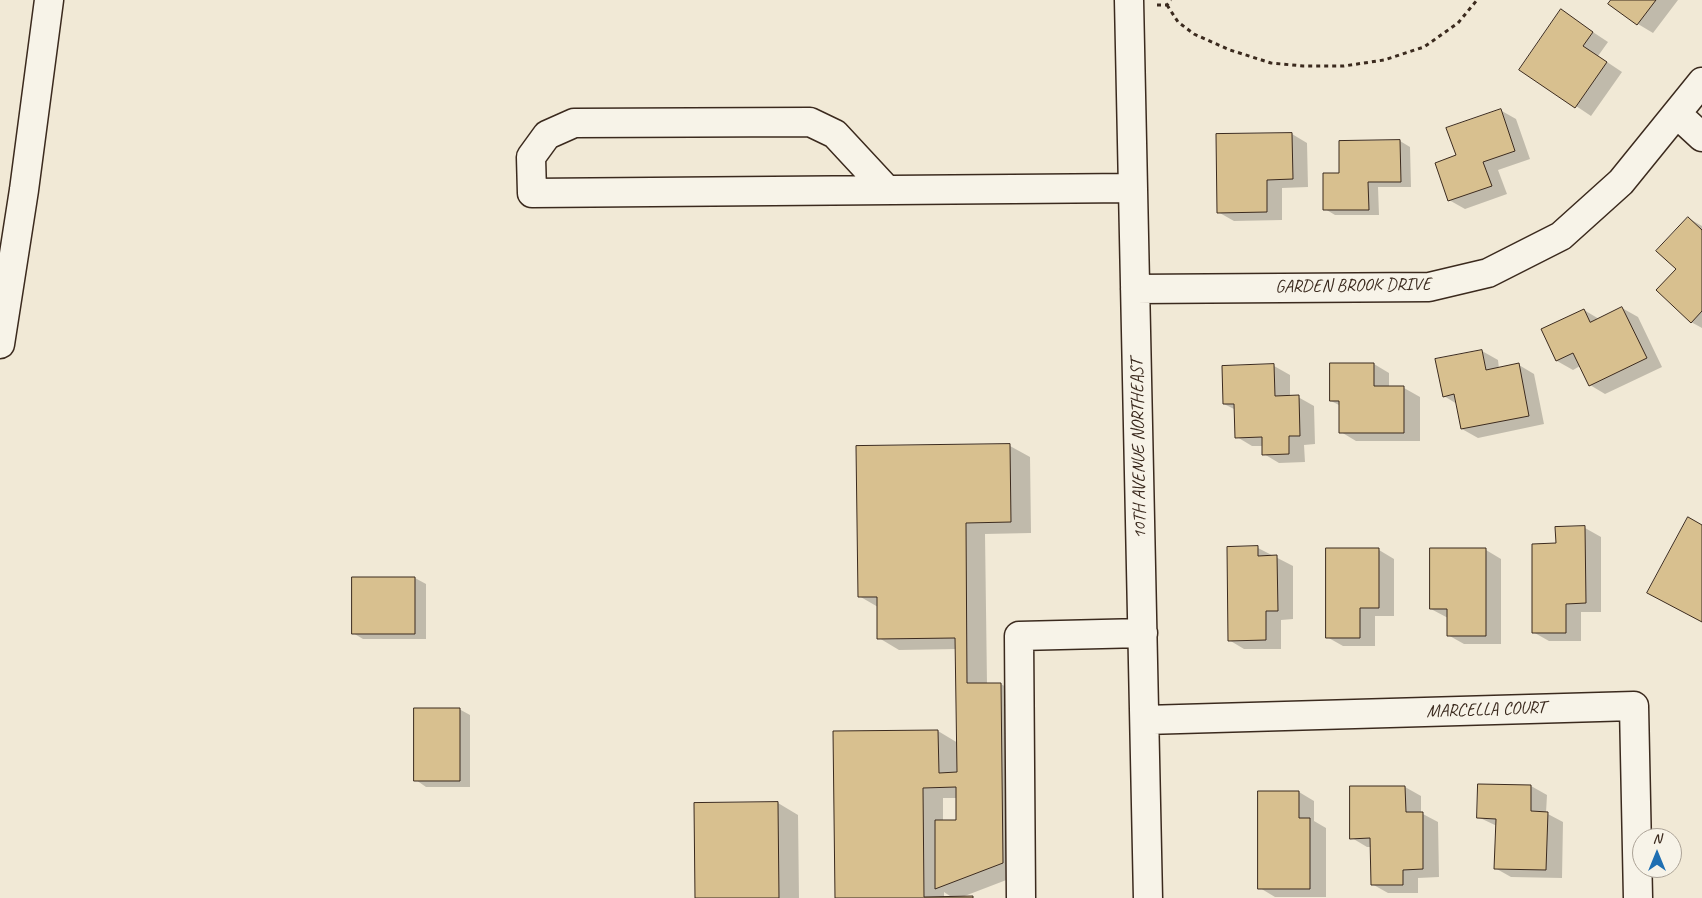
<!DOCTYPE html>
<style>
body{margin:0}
#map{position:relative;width:1702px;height:898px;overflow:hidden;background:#f1e9d6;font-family:Caveat,sans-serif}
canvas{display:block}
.north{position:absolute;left:1632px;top:828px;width:50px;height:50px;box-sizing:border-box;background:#f7f3e8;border:1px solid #aca397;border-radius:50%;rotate:0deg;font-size:14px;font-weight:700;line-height:20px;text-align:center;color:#3b2a1e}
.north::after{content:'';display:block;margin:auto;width:18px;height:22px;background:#1f6fb2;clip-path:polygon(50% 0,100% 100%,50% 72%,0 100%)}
</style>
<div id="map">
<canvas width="1702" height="898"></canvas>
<div class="north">N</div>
</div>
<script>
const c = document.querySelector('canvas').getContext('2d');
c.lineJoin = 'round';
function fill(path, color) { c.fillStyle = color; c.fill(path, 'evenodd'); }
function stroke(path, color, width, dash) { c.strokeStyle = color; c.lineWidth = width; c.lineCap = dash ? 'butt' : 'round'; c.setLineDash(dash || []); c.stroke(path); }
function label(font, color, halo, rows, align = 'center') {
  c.font = font + ' Caveat,sans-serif'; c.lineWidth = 4; c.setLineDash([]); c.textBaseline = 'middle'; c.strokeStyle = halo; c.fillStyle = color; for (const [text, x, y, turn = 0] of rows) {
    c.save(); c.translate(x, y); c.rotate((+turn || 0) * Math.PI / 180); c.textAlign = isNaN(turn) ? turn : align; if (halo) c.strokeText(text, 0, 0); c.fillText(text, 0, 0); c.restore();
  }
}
fill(new Path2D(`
 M1612,0H1678L1653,33L1638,24L1610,4Z
 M1561,11L1608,42L1598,56L1622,72L1591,116L1521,69Z
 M1500,110L1516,119L1530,159L1498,170L1507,194L1465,209L1449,200L1457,156Z
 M1292,134L1307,143L1308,187L1282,188V220L1234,221L1218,212Z
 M1400,141L1410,147L1411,187H1378L1379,215H1335L1325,209L1340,174Z
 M1688,218L1702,226V328L1691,322L1677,269Z
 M1622,308L1638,317L1662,367L1605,394L1590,385L1580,366L1573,370L1557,361L1542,330L1584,310L1599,319Z
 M1482,351L1498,360L1499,369L1519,365L1534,374L1544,424L1478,438L1462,429L1457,404L1444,396Z
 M1374,364L1389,373V388H1404L1420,397V441H1356L1341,432V406L1331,401Z
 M1274,366L1290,375V397H1298L1314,406L1315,444L1304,445L1305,462L1279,463L1264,454L1263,446H1252L1237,437L1236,410L1224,404Z
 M1010,446L1030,457L1031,533L985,534L987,684H1001L1021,696L1022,874L962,897L974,898H836L834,732L938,731L958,743L957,649L899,650L879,638L878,607L859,596L858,447ZM943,798H957L958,821H943ZM944,892L953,898H944Z
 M1557,528H1585L1601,537V612H1581V641H1549L1533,632L1557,545Z
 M1228,548H1258L1293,566V619L1281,620V649H1244L1229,640Z
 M1379,550L1394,559V616H1375V646H1343L1327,637Z
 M1486,550L1501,559V644H1464L1448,635V618L1431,609Z
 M353,578H415L426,584V639H363L353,633Z
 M459,709L470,715V787H426L416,780Z
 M1479,785L1531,786L1547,795L1546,813L1563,822L1562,878L1511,877L1495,868L1497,826L1478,817Z
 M1351,787H1405L1421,796V813L1438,822L1439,877L1418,878V893H1388L1372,884V847H1367L1352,838Z
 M1299,792L1314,801V821L1326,828V897H1275L1260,888Z
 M778,803L798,815L799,898H696Z`), '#0003');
const building = new Path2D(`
 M1611,0H1656L1637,25L1608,4Z
 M1561,9L1593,32L1583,46L1607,62L1575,108L1519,70Z
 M1501,109L1515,151L1483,162L1492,186L1448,201L1435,163L1456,155L1446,128Z
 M1292,133L1293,179L1267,180V212L1217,213L1216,134Z
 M1400,140L1401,182H1368L1369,210H1323V173H1339V141Z
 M1688,217L1702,230V311L1691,323L1656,290L1676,269L1656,251Z
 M1622,307L1647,358L1589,386L1573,353L1556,361L1541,329L1584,309L1590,322Z
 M1482,350L1486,370L1519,363L1529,416L1461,429L1454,394L1443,397L1435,359Z
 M1330,363H1374V386H1404V433H1339V401H1330Z
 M1274,364L1275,396L1299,395L1300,436H1289V454L1262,455V437L1235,438L1234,404H1223L1222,366Z
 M1010,444L1011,522L966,523L967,683H1001L1003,863L935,889V820H956V787L923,788L924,897L973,896V898H835L833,731L938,730L939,773L957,772L955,638L877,639V597H858L856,446Z
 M1688,517L1702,525V622L1647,593Z
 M1585,526L1586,603L1566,604V633H1532V544L1556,543L1555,527Z
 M1258,546V556L1277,555L1278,611H1266V640L1228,641L1227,547Z
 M1326,548H1379V608H1360V638H1326Z
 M1430,548H1486V636H1447V609H1430Z
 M352,577H415V634H352Z
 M414,708H460V781H414Z
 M1478,784L1531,785V811L1548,812L1546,870L1494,869L1496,819L1477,818Z
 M1350,786H1405L1406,812H1423V869L1403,870V885H1371L1370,838L1350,839Z
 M1258,791H1299V818H1310V889H1258Z
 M778,802L779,898H695L694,803Z`);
fill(building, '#d8c08f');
stroke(building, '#3b2a1e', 1);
const minor = new Path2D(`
 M1129,0L1148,898
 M1677,114L1702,137
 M887,190L835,134L810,122L574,123L547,135L531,157L532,193L1133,188
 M1135,289L1429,287L1488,273L1561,236L1621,182L1702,82
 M1145,720L1634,706L1638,898
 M1021,898L1019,636L1143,633`);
const highway = new Path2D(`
 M0,344L24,190L49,0`);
stroke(minor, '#3b2a1e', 31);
stroke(highway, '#3b2a1e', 31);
stroke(new Path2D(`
 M1157,5H1167L1171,0
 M1167,5L1178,22L1194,34L1230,50L1271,63L1303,66H1344L1384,60L1424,47L1458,23L1477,0`), '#3b2a1e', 3, [4, 4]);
stroke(minor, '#f7f3e8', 28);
stroke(highway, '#f7f3e8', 28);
label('18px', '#3b2a1e', '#f7f3e8', [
 ["GARDEN BROOK DRIVE",1353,286,-1],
 ["10TH AVENUE NORTHEAST",1139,449,-91],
 ["MARCELLA COURT",1486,710,-2]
]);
</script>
